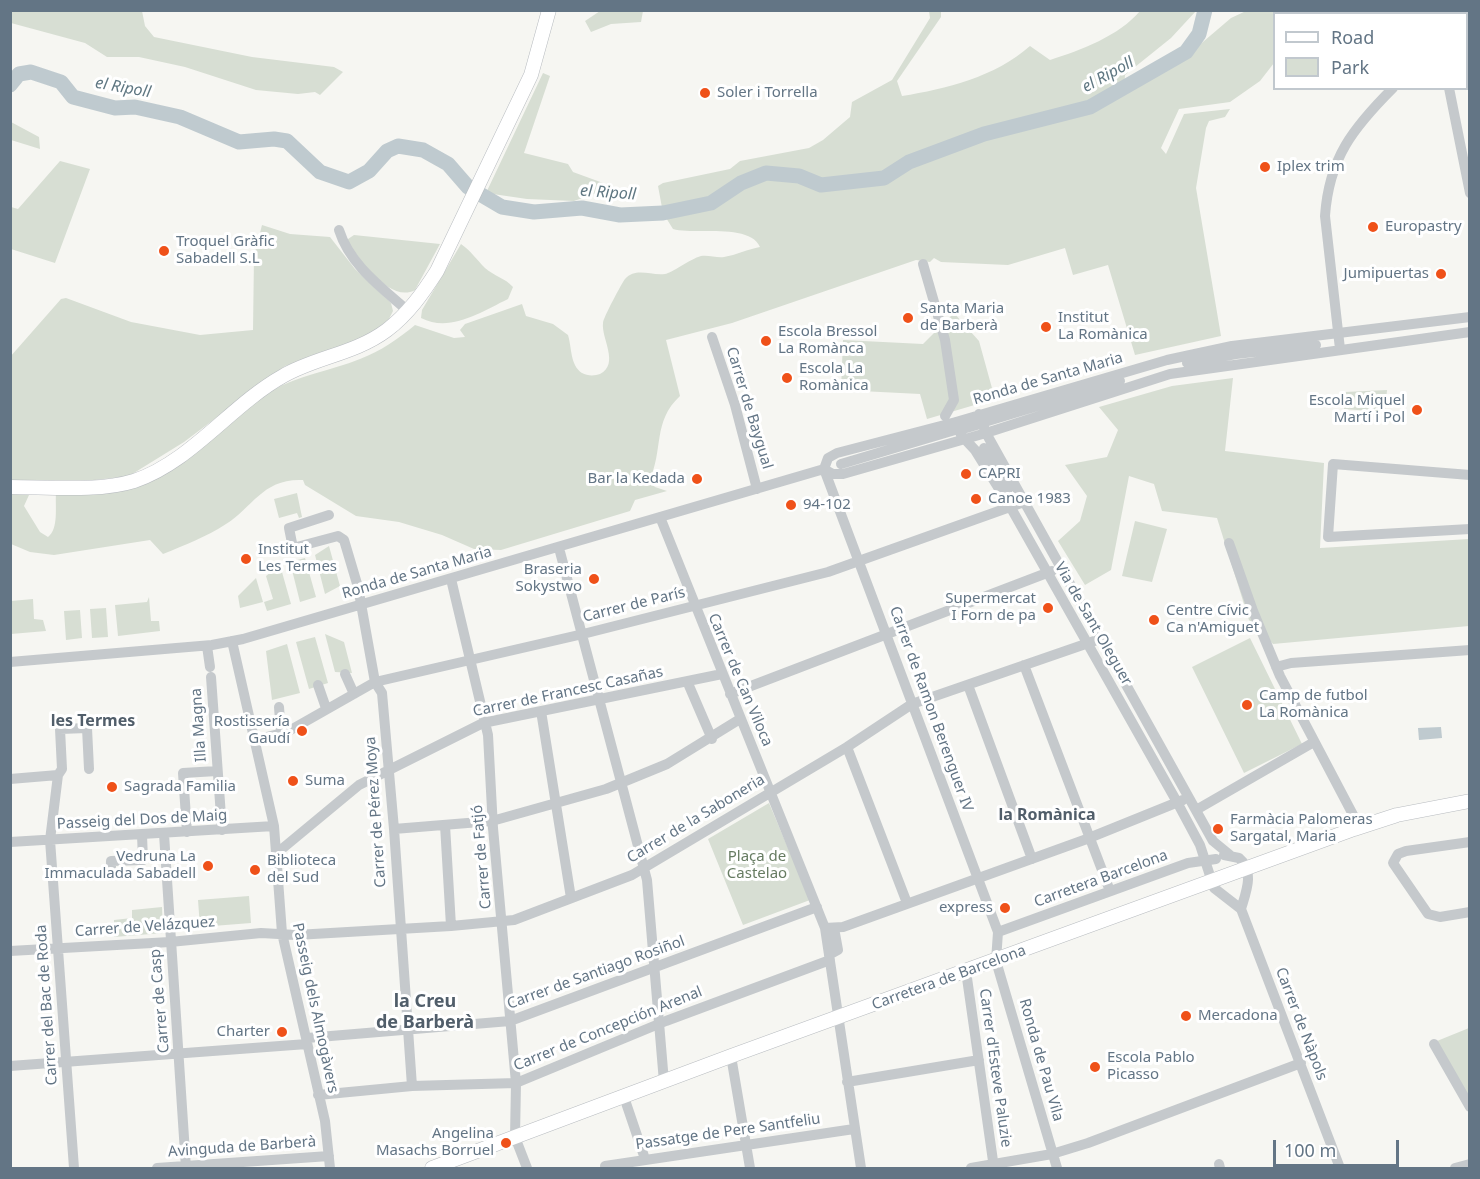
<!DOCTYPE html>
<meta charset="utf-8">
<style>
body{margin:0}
#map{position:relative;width:1480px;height:1179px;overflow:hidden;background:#f6f6f2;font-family:"Noto Sans",sans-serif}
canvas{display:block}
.frame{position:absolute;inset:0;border:12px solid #637585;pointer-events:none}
.legend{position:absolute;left:1273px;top:12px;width:195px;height:78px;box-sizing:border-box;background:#fff;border:2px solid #c1c8ce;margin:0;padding:8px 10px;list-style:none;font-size:18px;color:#637585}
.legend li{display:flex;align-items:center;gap:12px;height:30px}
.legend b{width:30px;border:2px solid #c1c8ce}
.scale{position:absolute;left:1273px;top:1140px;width:126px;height:27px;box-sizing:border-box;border:3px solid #637585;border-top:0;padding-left:8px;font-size:18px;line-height:21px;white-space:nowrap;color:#637585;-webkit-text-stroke:4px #fff;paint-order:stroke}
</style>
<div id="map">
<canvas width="1480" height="1179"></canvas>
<div class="frame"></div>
<ul class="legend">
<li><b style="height:8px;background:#fff"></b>Road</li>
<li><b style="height:16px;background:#d7ded3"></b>Park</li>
</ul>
<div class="scale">100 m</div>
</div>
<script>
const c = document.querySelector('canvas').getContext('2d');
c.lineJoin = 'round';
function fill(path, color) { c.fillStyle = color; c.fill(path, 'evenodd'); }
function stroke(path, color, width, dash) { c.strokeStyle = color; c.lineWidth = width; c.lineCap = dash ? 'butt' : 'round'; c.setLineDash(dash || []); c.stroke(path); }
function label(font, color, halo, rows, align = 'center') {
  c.font = font + ' "Noto Sans",sans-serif'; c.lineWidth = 6; c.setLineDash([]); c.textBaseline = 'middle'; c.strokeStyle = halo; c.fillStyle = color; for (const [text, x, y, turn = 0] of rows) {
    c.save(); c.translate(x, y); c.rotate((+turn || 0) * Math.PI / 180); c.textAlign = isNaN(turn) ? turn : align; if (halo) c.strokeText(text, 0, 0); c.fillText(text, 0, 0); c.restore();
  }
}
fill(new Path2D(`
 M10,11H142L145,26L154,37L252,57L334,67L343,72L320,95L315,92L298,94L256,90L185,67L139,57H107L85,43L11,23Z
 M600,11H643L641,22L611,24L591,32L585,21Z
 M929,11H941V17L897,81L902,96C946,89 995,77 1030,46L1050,60C1081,50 1119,36 1140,11H1196L1171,38L1125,75L1124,91L1190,53L1231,18L1246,11H1351L1344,14H1274V63L1260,81L1230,102L1179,109L1161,148L1166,154L1184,114L1230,109L1225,117L1209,121L1206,128L1196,188L1221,336L1135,355L1108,265L1073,275L1065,248L1008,265L941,262L934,258L930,262L916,260L732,323L666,340L680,396C652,422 664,450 649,481L655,487L667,491L635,500L630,511L501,550L474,549L442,535L399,522L356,516L305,485L303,480C263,478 253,507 226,524C206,537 185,545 163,554L150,540L54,555L30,552L11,544L10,494L29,495L24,506L40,532L48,537C59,529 55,506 56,493C90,493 120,493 152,481L271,391C299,375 330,371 360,359C381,351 398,339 415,325L454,338L465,337L460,330L465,324L522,304L526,316L553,324L568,335C572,348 570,365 582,373C587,376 595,376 600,374C620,364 601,338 603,323C603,318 622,283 625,279C636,267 651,276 665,274C672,273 690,259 701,256C709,255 717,258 724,257C736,255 748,249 760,247C750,223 694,235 673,229L663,213L658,186L663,183L730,169L740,161L809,148L823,140L850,117L852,102L892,80L930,18Z
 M543,73L550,76L524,153L568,164L573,172L614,187L574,201L527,199L486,193Z
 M11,122L39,137L40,149L11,140Z
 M60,161L90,169L55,263L11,249V207L18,209Z
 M262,225L290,234L330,237L355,269L391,303L393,311L389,319L371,334L350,344L285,366L184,442L129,476L95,480H11L10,357L61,299L66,298L131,322L200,335L253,330L254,256Z
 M354,235L440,244L415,290C390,304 359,258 345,241Z
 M461,244C471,251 477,260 485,268C494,276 505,278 513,287L508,299C481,312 450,333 421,318L422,310Z
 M954,313L979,341L995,399L927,419L920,394L841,390L843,340L923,344Z
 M1233,378L1225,451L1324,463L1320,548L1469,539V626L1273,644L1249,620L1217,518L1162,511L1154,484L1129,476L1111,570L1085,585L1058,541L1080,521L1087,496L1065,465L1107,457L1118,430L1099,407L1172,386Z
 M1387,390L1385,412L1344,409L1345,392Z
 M297,493L302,517L299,518L297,513L279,518L274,499Z
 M1135,521L1167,529L1152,582L1122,576Z
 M329,546L340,586L325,594L315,555Z
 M305,558L316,597L300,602L290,562Z
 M280,565L291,604L267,611L264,602L273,599L266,576Z
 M256,578L263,602L240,608L238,596Z
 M149,597L151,621H159L160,631L118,636L115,605L147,602Z
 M33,599L34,619L43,620L46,631L11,634V601Z
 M106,608L108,637L92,638L90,609Z
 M80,610L82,638L66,640L64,611Z
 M325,634L344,642L352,673L335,672Z
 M315,637L328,683L309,689L296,642Z
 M1250,638L1302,744L1244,773L1192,667Z
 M287,644L300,693L272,700L266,651Z
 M769,803L810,900L743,925L708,839Z
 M249,896L251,923L200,927L198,900Z
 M162,907L163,933L114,937V920L132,918V910Z
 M1469,1028V1102L1437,1041Z`), '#d7ded3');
fill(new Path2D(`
 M1441,727L1442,738L1419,740L1418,728Z`), '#bfcacf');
stroke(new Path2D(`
 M10,85L19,74L31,72L61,82L73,97L115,108L135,107L180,117L239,142L274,139L287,141L320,172L349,182L369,171L387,151L398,146L423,150L448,164L468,187L502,207L534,212L582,208L620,215L663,213L711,203L741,183L766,173L799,176L821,185L884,178L909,162L984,134L1090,107L1186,52L1199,34L1205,10`), '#bfcacf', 15);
const major = new Path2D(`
 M10,487C48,487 99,492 134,481C191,462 231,405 283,376C316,357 355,354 387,330C408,314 423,293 437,271L531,75L549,10
 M432,1168L731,1056L1354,829L1397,815L1470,801`);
stroke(major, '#b8bcc0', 15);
stroke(new Path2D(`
 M1466,22L1470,19
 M1449,88L1470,193
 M339,230C350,265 381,287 408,311
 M923,264L945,340L954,400L945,416
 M712,337L735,405L757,489
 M1340,349L1325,216C1329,158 1353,128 1393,88
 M1187,363L1236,354L1316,345
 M979,414L986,433L1213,841L1230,855
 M988,421L1120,381
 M956,422L961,435L975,450L1011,508L1177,802L1200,845L1214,888L1241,909L1340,1168
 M963,429L980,424
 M984,448L1008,489
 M841,464L955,430
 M824,469L998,932L996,961L1057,1168
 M824,469L828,458L837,453L956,422L1167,360L1232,346L1470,317
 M824,469L833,474H843L986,433L1170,374L1470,332
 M1470,475L1333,464L1328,537L1470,529
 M329,515L289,528L293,548L338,536L344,540L358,587L375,682L382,693L394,829L412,1086
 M660,517L825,928L861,1168
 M1229,543L1253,611L1280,676L1360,828
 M559,548L647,880L664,1082
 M451,579L488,735L493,828L516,1083L515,1137L527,1168
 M232,641L274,826L282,933L325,1121L330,1168
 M207,646L210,667
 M10,662L212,645L243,639L824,469
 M1024,665L1110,891
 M1276,667L1291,663L1470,650
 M345,674L354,694
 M211,677L222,830
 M687,681L712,739
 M318,685L326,708
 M968,685L1032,859
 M730,694L1052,571
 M279,707L281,733
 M541,711L571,898
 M254,740L287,732L375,682L583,634L828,572L1024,502
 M847,747L907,903
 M10,779L58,775
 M1196,810L1314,742
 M445,825L451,926
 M394,829L492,821L606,789L667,764L740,719
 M187,832L183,773L217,771
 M164,834L186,1168
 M10,842L274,826
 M1470,842L1406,851L1398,854L1393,863L1428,914L1440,917L1470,912
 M277,853L359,785L483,723L722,674
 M1224,855L1239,858C1255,871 1246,892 1241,909
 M111,867V861L143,860L142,835
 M825,928L843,927L1084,840L1183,800
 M998,932L1188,863L1216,859
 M10,951L170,942L261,933L296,935L451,926L514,920L632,875L847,747L912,704L1100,639
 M829,955L838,950L834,928
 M966,971L994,1168
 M307,1038L510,1021L817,907
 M1434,1044L1470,1107
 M731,1056L750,1168
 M10,1066L307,1044
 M847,1082L979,1060
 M318,1095L412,1086L516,1083L666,1021L830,960
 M624,1097L645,1159
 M1219,1164L1220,1168
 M605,1166L854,1129
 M74,1168L50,840L58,775L62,769L60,729L87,728L89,769
 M157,1168L329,1156
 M971,1168L1052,1154L1088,1143L1301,1063
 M1455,1168L1470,1164`), '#c5c9cc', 10);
stroke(major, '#fff', 14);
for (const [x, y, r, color] of [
 [705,93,6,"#ef5119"],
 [1265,167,6,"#ef5119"],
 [1373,227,6,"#ef5119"],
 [164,251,6,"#ef5119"],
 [1441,274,6,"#ef5119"],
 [908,318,6,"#ef5119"],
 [1046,327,6,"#ef5119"],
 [766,341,6,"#ef5119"],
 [787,378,6,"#ef5119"],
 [1417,410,6,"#ef5119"],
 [966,474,6,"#ef5119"],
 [697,479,6,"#ef5119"],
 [976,499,6,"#ef5119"],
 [791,505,6,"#ef5119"],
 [246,559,6,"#ef5119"],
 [594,579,6,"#ef5119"],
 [1048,608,6,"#ef5119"],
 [1154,620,6,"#ef5119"],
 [1247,705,6,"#ef5119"],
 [302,731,6,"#ef5119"],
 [293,781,6,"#ef5119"],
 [112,787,6,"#ef5119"],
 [1218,829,6,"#ef5119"],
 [208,866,6,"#ef5119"],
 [255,870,6,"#ef5119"],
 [1005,908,6,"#ef5119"],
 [1186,1016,6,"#ef5119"],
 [282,1032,6,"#ef5119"],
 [1095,1067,6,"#ef5119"],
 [506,1143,6,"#ef5119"]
]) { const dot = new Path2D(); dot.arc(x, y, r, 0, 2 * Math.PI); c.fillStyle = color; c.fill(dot); stroke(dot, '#fff', 2); }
label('15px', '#637585', '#fff', [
 ["Soler i Torrella",717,93],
 ["Iplex trim",1277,167],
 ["Europastry",1385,227],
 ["Troquel Gràfic",176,242],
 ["Sabadell S.L",176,259],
 ["Jumipuertas",1429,274,"right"],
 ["Santa Maria",920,309],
 ["de Barberà",920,326],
 ["Institut",1058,318],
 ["La Romànica",1058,335],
 ["Escola Bressol",778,332],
 ["La Romànca",778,349],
 ["Escola La",799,369],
 ["Romànica",799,386],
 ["Escola Miquel",1405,401,"right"],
 ["Martí i Pol",1405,418,"right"],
 ["CAPRI",978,474],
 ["Bar la Kedada",685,479,"right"],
 ["Canoe 1983",988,499],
 ["94-102",803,505],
 ["Institut",258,550],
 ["Les Termes",258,567],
 ["Braseria",582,570,"right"],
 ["Sokystwo",582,587,"right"],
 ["Supermercat",1036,599,"right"],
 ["I Forn de pa",1036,616,"right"],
 ["Centre Cívic",1166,611],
 ["Ca n'Amiguet",1166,628],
 ["Camp de futbol",1259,696],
 ["La Romànica",1259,713],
 ["Rostissería",290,722,"right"],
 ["Gaudí",290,739,"right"],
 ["Suma",305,781],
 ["Sagrada Familia",124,787],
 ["Farmàcia Palomeras",1230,820],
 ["Sargatal, Maria",1230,837],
 ["Vedruna La",196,857,"right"],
 ["Immaculada Sabadell",196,874,"right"],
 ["Biblioteca",267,861],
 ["del Sud",267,878],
 ["express",993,908,"right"],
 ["Mercadona",1198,1016],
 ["Charter",270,1032,"right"],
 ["Escola Pablo",1107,1058],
 ["Picasso",1107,1075],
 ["Angelina",494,1134,"right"],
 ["Masachs Borruel",494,1151,"right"]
], 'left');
label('15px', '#637585', '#fff', [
 ["Ronda de Santa Maria",1048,379,-16],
 ["Carrer de Baygual",749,408,73],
 ["Ronda de Santa Maria",417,573,-16],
 ["Carrer de París",634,605,-14],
 ["Via de Sant Oleguer",1093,624,60],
 ["Carrer de Can Viloca",740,680,67],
 ["Carrer de Francesc Casañas",568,692,-12],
 ["Carrer de Ramon Berenguer IV",931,709,70],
 ["Illa Magna",199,725,-94],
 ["Carrer de Pérez Moya",376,812,-94],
 ["Carrer de la Saboneria",696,819,-31],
 ["Passeig del Dos de Maig",142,820,-3],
 ["Carrer de Fatjó",482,857,-95],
 ["Carretera Barcelona",1101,879,-20],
 ["Carrer de Velázquez",145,927,-4],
 ["Carrer de Santiago Rosiñol",596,973,-20],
 ["Carretera de Barcelona",949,978,-20],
 ["Carrer de Casp",160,1001,-95],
 ["Carrer del Bac de Roda",47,1005,-94],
 ["Passeig dels Almogàvers",315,1008,78],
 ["Carrer de Nàpols",1301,1024,69],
 ["Carrer de Concepción Arenal",608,1029,-22],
 ["Ronda de Pau Vila",1041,1060,74],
 ["Carrer d'Esteve Paluzie",995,1068,82],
 ["Passatge de Pere Santfeliu",728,1132,-8],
 ["Avinguda de Barberà",242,1147,-4]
]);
label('15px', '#677c62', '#fff', [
 ["Plaça de",757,857],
 ["Castelao",757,874]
]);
label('italic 16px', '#5f7782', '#fff', [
 ["el Ripoll",1108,75,-29],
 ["el Ripoll",123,88,10],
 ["el Ripoll",608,193,4]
]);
label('bold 16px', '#515e6a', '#fff', [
 ["les Termes",93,721],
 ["la Romànica",1047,815]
]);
label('bold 18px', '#515e6a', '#fff', [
 ["la Creu",425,1002],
 ["de Barberà",425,1023]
]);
</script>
